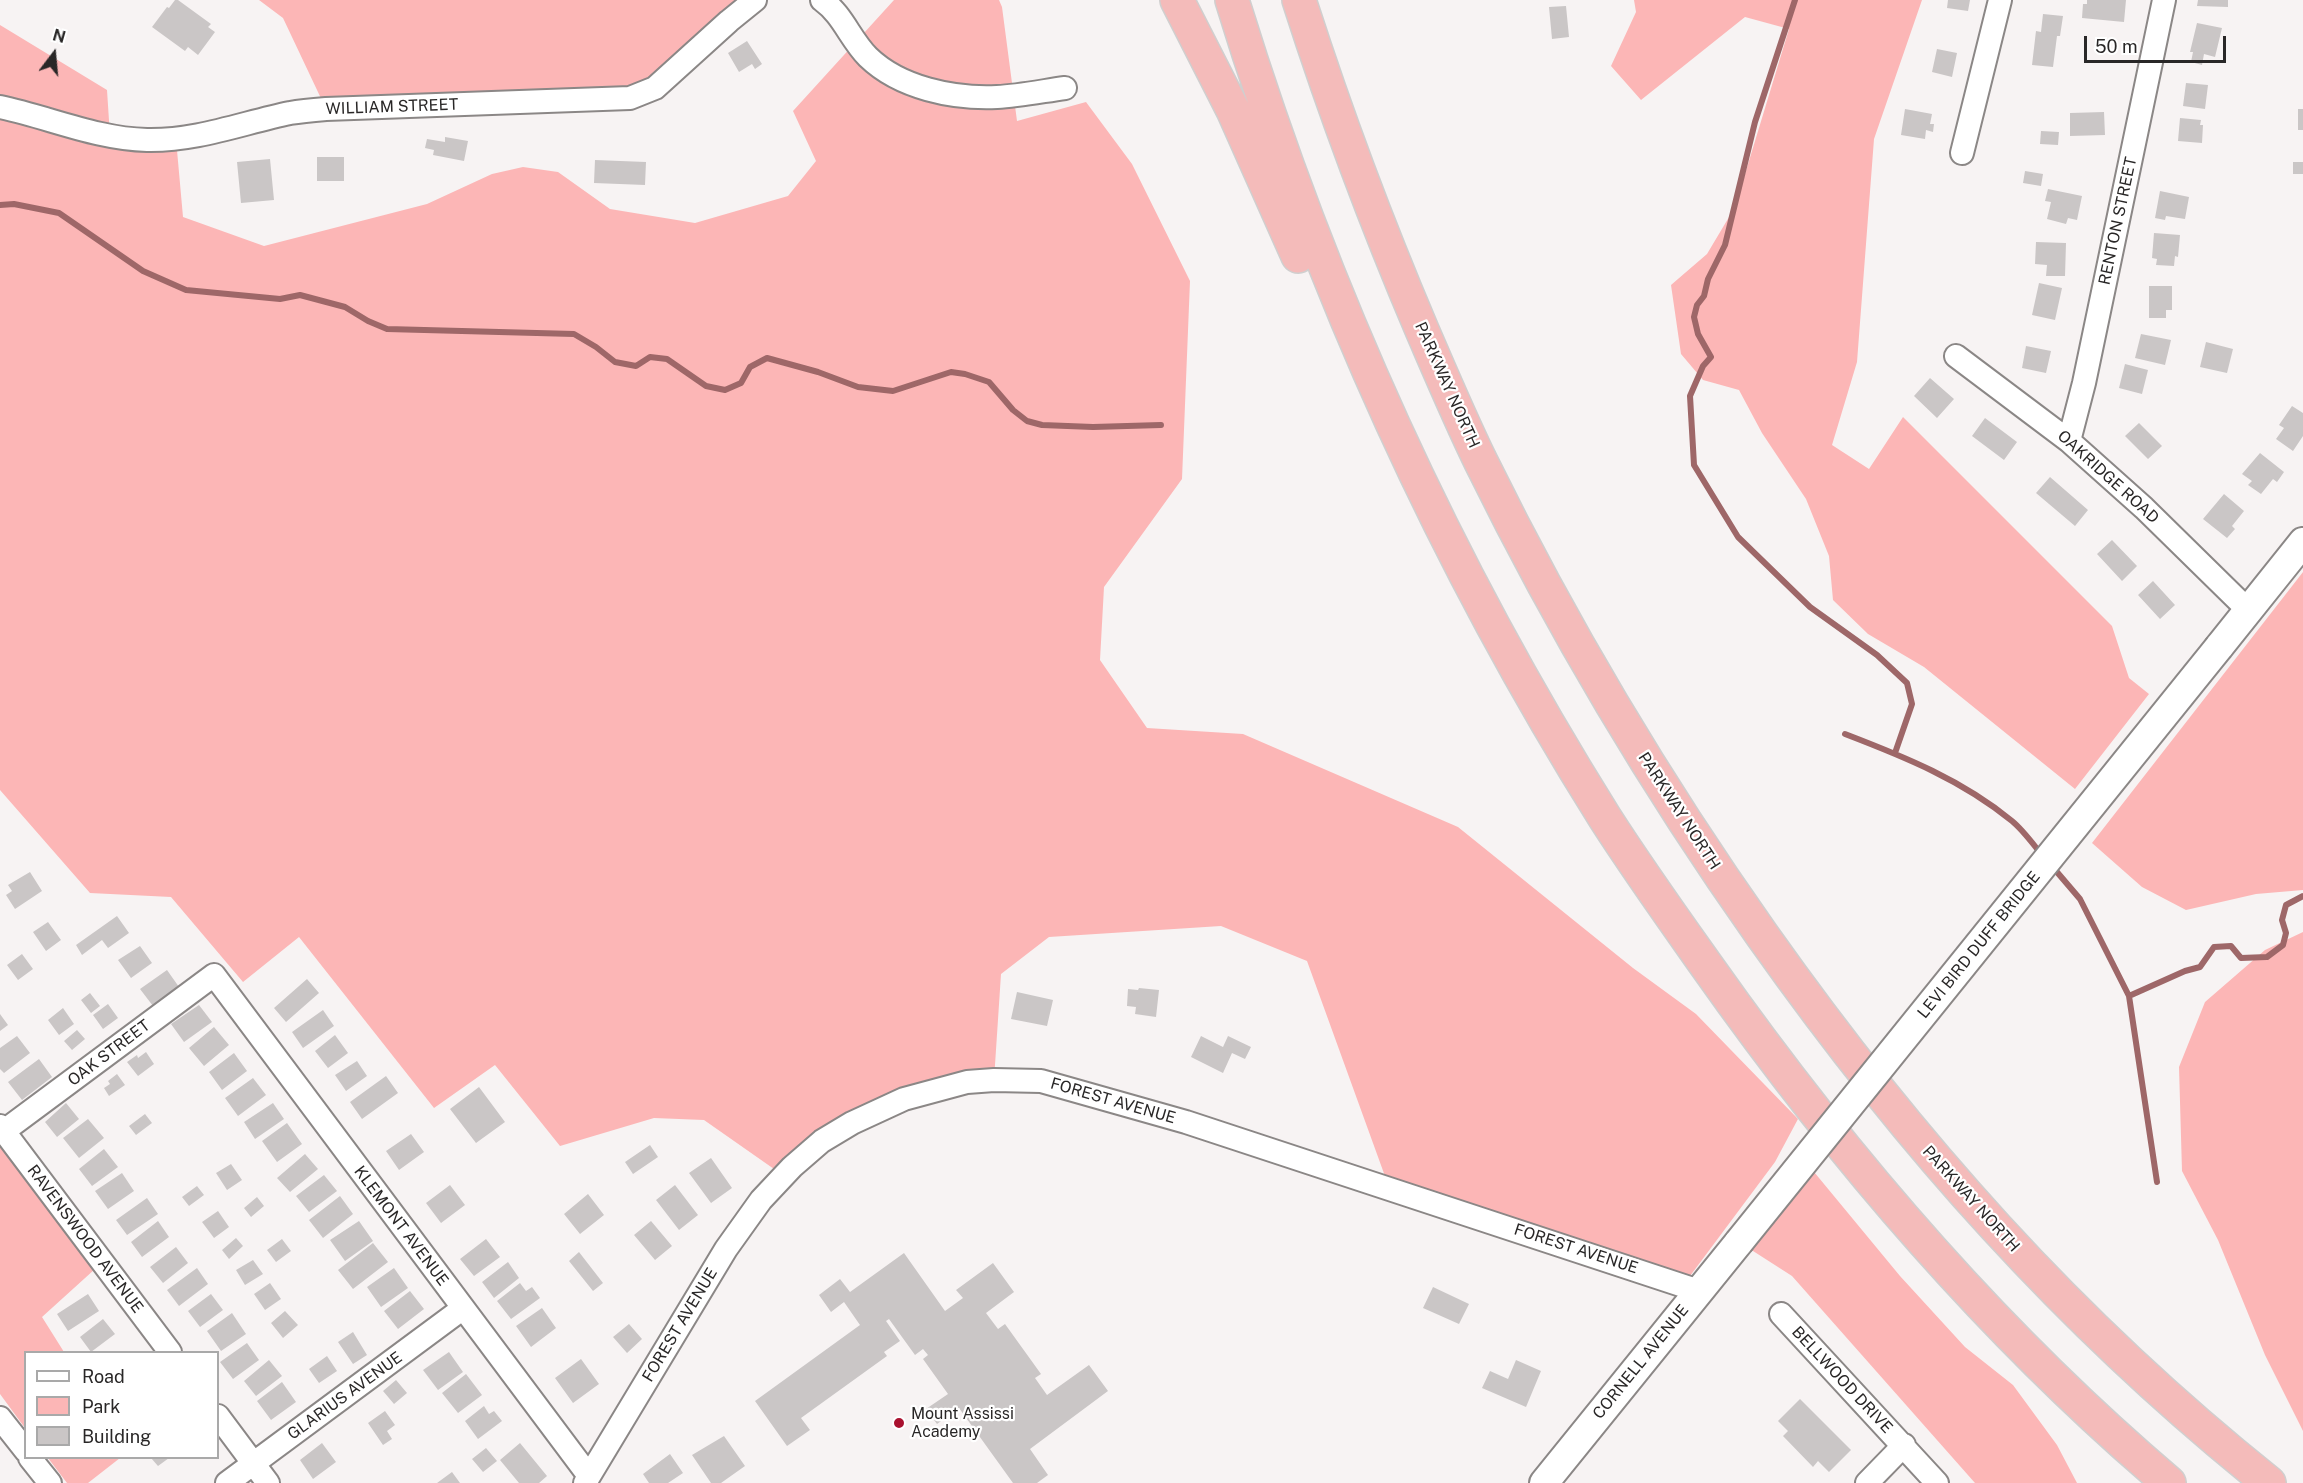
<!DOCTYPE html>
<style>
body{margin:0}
#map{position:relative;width:2303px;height:1483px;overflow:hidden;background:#f7f3f3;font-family:"Public Sans",sans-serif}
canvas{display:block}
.legend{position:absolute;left:24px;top:1351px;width:195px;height:108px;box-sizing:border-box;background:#fff;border:2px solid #a9a9a9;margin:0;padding:8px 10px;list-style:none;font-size:18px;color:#292727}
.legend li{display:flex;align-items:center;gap:12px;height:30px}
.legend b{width:30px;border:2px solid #a9a9a9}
.north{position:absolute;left:24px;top:24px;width:60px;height:60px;-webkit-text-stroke:4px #fff;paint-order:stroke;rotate:16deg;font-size:16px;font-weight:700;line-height:24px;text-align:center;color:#292727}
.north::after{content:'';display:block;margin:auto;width:21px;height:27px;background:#292727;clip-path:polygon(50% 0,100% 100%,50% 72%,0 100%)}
.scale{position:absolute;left:2084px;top:36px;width:142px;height:27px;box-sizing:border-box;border:3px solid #292727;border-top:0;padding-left:8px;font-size:18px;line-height:21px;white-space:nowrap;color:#292727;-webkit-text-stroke:4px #fff;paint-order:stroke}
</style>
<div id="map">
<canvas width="2303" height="1483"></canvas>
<ul class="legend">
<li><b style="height:8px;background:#fff"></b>Road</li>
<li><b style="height:16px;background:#fcb6b6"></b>Park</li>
<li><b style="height:16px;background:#cac6c6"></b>Building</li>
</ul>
<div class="north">N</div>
<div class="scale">50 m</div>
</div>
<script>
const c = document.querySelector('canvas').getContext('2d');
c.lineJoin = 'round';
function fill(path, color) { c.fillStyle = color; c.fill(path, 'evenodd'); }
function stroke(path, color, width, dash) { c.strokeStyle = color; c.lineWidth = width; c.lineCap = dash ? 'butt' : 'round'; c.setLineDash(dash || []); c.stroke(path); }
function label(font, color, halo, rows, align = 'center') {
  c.font = font + ' "Public Sans",sans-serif'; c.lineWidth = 4.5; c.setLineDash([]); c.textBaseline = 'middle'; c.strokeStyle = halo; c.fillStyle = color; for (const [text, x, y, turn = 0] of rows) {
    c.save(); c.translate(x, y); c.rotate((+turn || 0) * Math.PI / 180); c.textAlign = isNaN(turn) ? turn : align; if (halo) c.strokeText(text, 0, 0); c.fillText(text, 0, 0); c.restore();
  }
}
fill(new Path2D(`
 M259,0H755L655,88L326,109L283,18Z
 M894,0H999L1002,7L1017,121L1086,102L1132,164L1190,281L1182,479L1104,587L1100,660L1147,728L1243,734L1458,827L1633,968L1696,1014L1798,1119L1775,1162L1684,1284L1390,1190L1307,961L1221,926L1049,937L1001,974L994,1080L904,1099L782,1178L774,1169L704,1120L654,1118L560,1146L495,1065L434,1108L299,937L243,982L171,897L90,893L0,790V25L107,90L110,136L176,139L183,217L264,246L427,204L492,174L523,167L558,172L610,209L695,223L788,196L816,161L793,111Z
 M1634,0H1922L1874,139L1857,362L1832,445L1869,469L1903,417L2112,626L2129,678L2149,694L2075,789L1924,667L1868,634L1833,600L1829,556L1806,499L1762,433L1739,390L1703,380L1681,354L1671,285L1707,254L1735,207L1789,29L1745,17L1641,100L1611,66L1636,12Z
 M2303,572V890L2256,894L2186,910L2142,887L2092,843Z
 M2303,932V1431L2265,1355L2218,1240L2182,1171L2179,1067L2205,1002L2265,950Z
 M0,1144L95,1269L42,1317L64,1352H26L25,1428L0,1394Z
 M1805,1161L1900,1276L1965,1347L2013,1385L2057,1445L2077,1483H1975L1792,1276L1739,1242Z
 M48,1458H120L88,1483H67Z`), '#fcb6b6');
stroke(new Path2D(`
 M1795,0L1755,122L1725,245L1708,279L1704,296L1697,305L1694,317L1698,334L1711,357L1703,366L1690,396L1694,465L1738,537L1810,607L1877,655L1907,683L1912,704L1895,753
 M0,205L14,204L59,213L143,271L186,290L280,299L300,295L345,307L368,321L387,329L574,334L596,347L615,362L636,366L650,357L667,359L706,386L725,390L741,383L750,367L767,358L818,372L858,387L893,391L951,372L965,374L989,382L1013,410L1027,421L1042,425L1093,427L1161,425
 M1845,734C1905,757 1962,780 2012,821C2023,830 2033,844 2042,855
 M2051,865L2080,899L2129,996L2157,1182
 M2129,996L2185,971L2200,967L2214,947L2231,946L2241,958L2267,957L2283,945L2286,933L2282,920L2286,905L2303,896`), '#9e6768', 6);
fill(new Path2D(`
 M175,0H178L211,24L208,27L215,32L198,55L188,47L185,51L152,27L167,7L169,8Z
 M1948,0H1970L1968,11L1947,8Z
 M2087,0H2126L2124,22L2082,18L2083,4H2087Z
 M2198,0H2228V7L2197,6Z
 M1566,6L1569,37L1552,39L1549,7Z
 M2043,14L2063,16L2060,36H2057L2053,67L2032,65L2036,31L2041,32Z
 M2197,23L2222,28L2215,57L2204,54L2202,65L2191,62L2193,52H2190Z
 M747,41L762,64L755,69L752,64L739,72L728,53Z
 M1937,49L1957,53L1952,77L1932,72Z
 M2186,83L2208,85L2205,109L2183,106Z
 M1905,109L1932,114L1930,124H1934L1933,132L1926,130L1925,139L1901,135Z
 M2298,109H2303V130H2298Z
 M2104,112L2105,135L2070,136V113Z
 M2180,118L2201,120L2200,125H2203L2202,143L2178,141Z
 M2041,131L2059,132L2058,145L2040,144Z
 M445,137L468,141L464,161L433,155L434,150L425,148L427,139L445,142Z
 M317,157H344V181H317Z
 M270,159L274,200L241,203L237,162Z
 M595,160L646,162L645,185L594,183Z
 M2293,162H2303V174H2293Z
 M2025,171L2043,174L2041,186L2023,183Z
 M2048,189L2082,196L2077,220L2068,218L2066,224L2047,219L2051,202L2045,201Z
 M2160,191L2189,197L2185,219L2166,216L2165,220L2155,218Z
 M2154,233L2180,235L2178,257L2175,256L2174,266L2156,265L2157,259L2152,258Z
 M2036,242L2066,243L2065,276H2046L2047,265L2035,264Z
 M2039,283L2062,288L2055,320L2032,315Z
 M2149,286H2172V310H2166V318H2149Z
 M2141,334L2171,340L2165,365L2135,358Z
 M2206,342L2233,349L2227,373L2200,367Z
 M2026,346L2051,351L2046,373L2022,368Z
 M2125,364L2148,370L2142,394L2119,388Z
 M1930,378L1954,399L1937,418L1914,396Z
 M2292,406L2303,413V436L2293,451L2276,439L2284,428L2279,425Z
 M1985,418L2017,442L2004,460L1972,436Z
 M2139,423L2162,446L2148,459L2125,436Z
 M2260,453L2284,472L2277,482L2273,479L2261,494L2248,485L2252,481L2242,474Z
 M2050,477L2088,510L2075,526L2036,493Z
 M2224,494L2244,511L2232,526L2235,529L2227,538L2203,519Z
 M2112,540L2137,566L2122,581L2097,554Z
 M2153,581L2175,605L2160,619L2138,595Z
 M30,872L42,891L15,909L6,895L12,891L8,885Z
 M117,916L129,933L108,948L102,940L82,955L76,945Z
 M48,922L61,940L46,951L33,932Z
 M140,946L152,963L131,978L118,960Z
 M22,954L33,969L18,980L7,965Z
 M167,970L179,987L153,1006L140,989Z
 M307,979L319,993L286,1022L274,1008Z
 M1139,988L1159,990L1156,1017L1135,1014L1136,1007L1127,1006L1128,989L1138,990Z
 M1017,992L1053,1000L1047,1026L1011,1019Z
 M90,993L100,1006L91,1013L81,1000Z
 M108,1004L118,1018L103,1029L93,1015Z
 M199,1005L212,1022L184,1042L171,1024Z
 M63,1008L74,1024L59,1035L48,1020Z
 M323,1010L334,1026L303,1048L292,1032Z
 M0,1014L8,1025L0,1031Z
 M214,1027L229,1045L204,1066L189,1048Z
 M77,1030L85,1039L72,1050L64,1041Z
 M335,1035L348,1053L328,1068L315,1051Z
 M17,1036L30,1053L4,1073L0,1069V1048Z
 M1201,1036L1223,1047L1228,1036L1251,1047L1245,1059L1232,1053L1223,1073L1191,1057Z
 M146,1052L154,1064L138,1076L127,1062L137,1055L138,1058Z
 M234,1053L247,1071L222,1090L209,1072Z
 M39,1059L52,1077L22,1100L8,1082Z
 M357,1061L367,1076L346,1091L335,1075Z
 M117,1074L125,1085L109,1096L104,1088L110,1084L108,1081Z
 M386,1076L398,1093L362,1119L350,1102Z
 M253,1078L266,1095L238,1116L225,1098Z
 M479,1087L505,1122L476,1143L450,1109Z
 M66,1103L79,1119L57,1137L45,1122Z
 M273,1103L284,1119L255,1139L244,1122Z
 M145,1114L152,1123L136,1135L129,1126Z
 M88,1119L104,1138L79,1158L63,1138Z
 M287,1123L302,1144L277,1162L262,1141Z
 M411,1134L424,1152L399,1170L386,1151Z
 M650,1145L658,1157L633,1174L625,1162Z
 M104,1149L118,1167L92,1186L79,1169Z
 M305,1154L318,1169L290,1192L277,1178Z
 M711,1158L732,1188L711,1203L689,1173Z
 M231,1164L242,1180L227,1190L216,1173Z
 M122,1173L134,1191L108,1209L95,1191Z
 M324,1175L337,1191L309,1212L296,1196Z
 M450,1185L465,1205L441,1223L426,1203Z
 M675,1185L698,1215L679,1230L656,1200Z
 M197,1186L204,1195L189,1206L182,1197Z
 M588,1194L604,1215L580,1234L564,1214Z
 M340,1196L353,1214L323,1238L309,1220Z
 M257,1197L264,1206L251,1217L244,1208Z
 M147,1198L158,1214L127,1235L116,1220Z
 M218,1211L229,1227L214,1238L202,1222Z
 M158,1221L169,1237L142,1257L131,1242Z
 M359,1221L373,1241L345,1261L330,1240Z
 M651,1221L672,1246L655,1260L634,1235Z
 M236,1238L243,1246L229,1259L222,1250Z
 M282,1239L291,1251L276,1262L267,1250Z
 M486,1239L500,1257L474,1276L460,1259Z
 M373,1243L388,1262L353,1289L338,1270Z
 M176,1247L188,1263L163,1283L150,1267Z
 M579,1252L603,1283L593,1291L569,1261Z
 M904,1253L945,1311L963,1298L956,1290L993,1263L1014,1292L986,1313L998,1329L1005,1324L1041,1374L1035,1378L1047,1395L1089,1365L1108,1391L1030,1449L1048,1475L1037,1483H1013L959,1408L937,1424L926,1409L948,1394L923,1359L928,1355L923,1349L915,1355L889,1319L886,1321L900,1341L884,1352L887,1356L801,1418L810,1430L787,1446L755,1401L860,1325L844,1302L831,1312L819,1295L840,1279L850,1292Z
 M253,1260L263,1274L245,1285L236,1270Z
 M508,1262L519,1278L494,1298L482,1282Z
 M197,1268L208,1284L179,1306L167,1290Z
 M394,1268L408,1288L381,1307L367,1287Z
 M270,1283L281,1299L265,1310L254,1294Z
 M520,1283L526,1291L532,1287L540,1298L511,1319L497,1301Z
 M1433,1287L1469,1304L1459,1324L1423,1308Z
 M410,1291L424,1309L398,1329L384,1311Z
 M88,1294L99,1311L68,1331L57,1314Z
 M211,1294L223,1310L200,1327L188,1311Z
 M542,1308L556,1328L531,1347L516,1326Z
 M285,1311L298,1325L283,1338L271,1323Z
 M232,1313L246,1334L221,1351L207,1331Z
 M103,1319L115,1334L91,1352L80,1337Z
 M629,1324L642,1339L627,1353L613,1337Z
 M353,1332L367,1355L353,1364L338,1342Z
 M247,1343L259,1360L233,1379L220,1362Z
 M449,1352L463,1372L438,1390L423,1370Z
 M327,1356L337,1371L319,1383L309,1369Z
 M581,1359L599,1384L573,1403L555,1378Z
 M269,1360L282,1376L256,1396L244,1381Z
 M1516,1360L1541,1371L1526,1407L1482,1388L1490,1371L1508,1379Z
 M466,1374L482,1395L458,1413L442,1393Z
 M396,1380L407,1393L394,1404L383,1391Z
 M282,1382L296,1402L271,1420L257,1401Z
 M1800,1399L1851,1450L1829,1472L1818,1461L1813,1467L1783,1436L1788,1431L1778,1421Z
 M484,1406L489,1414L494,1411L502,1421L478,1439L465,1421Z
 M385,1411L395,1425L387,1431L392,1439L383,1445L368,1423Z
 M724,1436L745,1466L721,1483H711L692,1455Z
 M322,1443L336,1462L313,1479L300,1460Z
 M520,1443L547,1476L539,1483H519L500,1460Z
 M486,1448L497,1461L483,1472L472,1459Z
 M670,1454L683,1473L668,1483H649L643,1474Z
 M151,1458H169L158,1466Z
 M452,1472L460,1483H437Z`), '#cac6c6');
const minor = new Path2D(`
 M822,0C843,15 850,39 868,57C900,88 953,99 997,97C1019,96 1043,91 1065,88
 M0,107C48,117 97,139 147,140C197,141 242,123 290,113C302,111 314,110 326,109L630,98L655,88L729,21L755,0
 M1962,153L2000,0
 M1956,356L2069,441L2144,508L2248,610
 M2069,441L2084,383L2164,0
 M0,1126L170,1352
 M4,1131L214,975L589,1476
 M1781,1314L1937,1483
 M218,1416L268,1483
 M0,1418L26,1451
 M30,1458L50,1483
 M227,1483L462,1309
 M585,1483L726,1249L761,1200L792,1167L822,1141L852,1123L904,1099L967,1082L994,1080L1041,1081L1186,1122L1699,1291
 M1867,1483L1904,1445`);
const tertiary = new Path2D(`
 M2219,647L2303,542
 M1544,1483L1739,1242`);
const motorway = new Path2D(`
 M1177,0L1233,110L1298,256
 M1232,0C1320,287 1445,563 1605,818C1637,868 1672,917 1706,965C1840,1155 1991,1332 2169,1483
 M1299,0C1335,112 1376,222 1422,330C1441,374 1460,419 1481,462C1562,627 1656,785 1762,935C1909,1143 2070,1324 2269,1483`);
stroke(minor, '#8b8786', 26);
stroke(tertiary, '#8b8786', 32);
stroke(motorway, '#d0cfcf', 36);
stroke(minor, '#fff', 22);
stroke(tertiary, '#fff', 28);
stroke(motorway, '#f4bbba', 33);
const tertiaryBridge = new Path2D(`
 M1739,1242L2219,647`);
stroke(tertiaryBridge, '#8b8786', 32, []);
stroke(tertiaryBridge, '#fff', 28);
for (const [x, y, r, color] of [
 [899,1423,6,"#a9112f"]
]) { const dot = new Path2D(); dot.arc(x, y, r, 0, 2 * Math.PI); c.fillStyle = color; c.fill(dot); stroke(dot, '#fff', 2); }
label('16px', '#292727', '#fff', [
 ["WILLIAM STREET",392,107,-2],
 ["RENTON STREET",2118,221,-78],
 ["PARKWAY NORTH",1447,385,66],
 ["OAKRIDGE ROAD",2108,477,42],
 ["PARKWAY NORTH",1679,811,57],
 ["LEVI BIRD DUFF BRIDGE",1979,945,-51],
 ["OAK STREET",109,1053,-37],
 ["FOREST AVENUE",1113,1101,16],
 ["PARKWAY NORTH",1971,1199,48],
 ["KLEMONT AVENUE",401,1226,53],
 ["RAVENSWOOD AVENUE",85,1239,53],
 ["FOREST AVENUE",1576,1249,18],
 ["FOREST AVENUE",680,1325,-59],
 ["CORNELL AVENUE",1641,1362,-51],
 ["BELLWOOD DRIVE",1842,1380,47],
 ["GLARIUS AVENUE",345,1396,-36]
]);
label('16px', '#292727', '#fff', [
 ["Mount Assissi",911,1414],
 ["Academy",911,1432]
], 'left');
</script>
